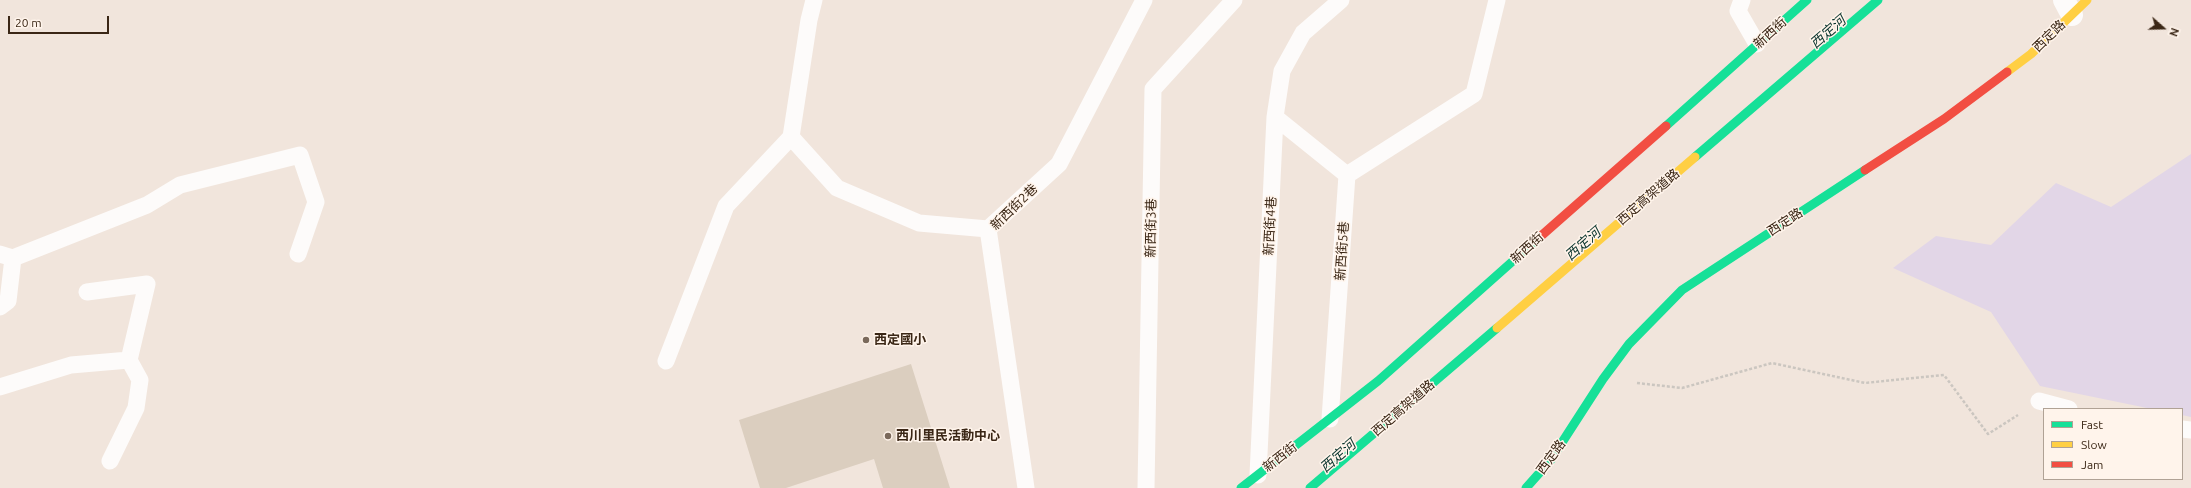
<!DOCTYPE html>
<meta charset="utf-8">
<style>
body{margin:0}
#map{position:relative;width:2191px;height:488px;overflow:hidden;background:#f1e5dc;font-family:Ubuntu,sans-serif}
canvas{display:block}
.legend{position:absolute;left:2043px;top:408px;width:140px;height:72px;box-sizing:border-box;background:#fff4eb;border:1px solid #b0a295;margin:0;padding:5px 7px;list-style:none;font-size:12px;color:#3a2615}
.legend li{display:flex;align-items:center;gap:8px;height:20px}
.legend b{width:20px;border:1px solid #b0a295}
.north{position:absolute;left:2143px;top:8px;width:40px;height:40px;-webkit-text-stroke:3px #fff4eb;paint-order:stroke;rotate:110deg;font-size:11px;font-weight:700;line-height:16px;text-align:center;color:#3a2615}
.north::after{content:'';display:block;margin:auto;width:14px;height:18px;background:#3a2615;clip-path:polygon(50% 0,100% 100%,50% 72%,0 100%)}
.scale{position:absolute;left:8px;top:16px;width:101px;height:18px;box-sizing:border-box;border:2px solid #3a2615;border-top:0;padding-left:5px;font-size:12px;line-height:14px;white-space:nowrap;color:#3a2615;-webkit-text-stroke:3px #fff4eb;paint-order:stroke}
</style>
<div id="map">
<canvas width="2191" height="488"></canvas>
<ul class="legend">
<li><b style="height:5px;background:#16e098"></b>Fast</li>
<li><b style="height:5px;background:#ffcf43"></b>Slow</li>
<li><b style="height:5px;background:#f24e42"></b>Jam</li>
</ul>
<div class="north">N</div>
<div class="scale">20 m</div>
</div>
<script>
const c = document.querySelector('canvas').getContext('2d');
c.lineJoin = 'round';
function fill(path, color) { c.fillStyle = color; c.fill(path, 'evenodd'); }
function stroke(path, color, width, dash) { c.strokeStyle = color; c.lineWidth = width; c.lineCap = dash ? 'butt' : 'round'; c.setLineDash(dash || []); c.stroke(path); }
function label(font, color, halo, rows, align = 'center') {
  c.font = font + ' Ubuntu,"Noto Sans TC",sans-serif'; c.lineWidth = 3; c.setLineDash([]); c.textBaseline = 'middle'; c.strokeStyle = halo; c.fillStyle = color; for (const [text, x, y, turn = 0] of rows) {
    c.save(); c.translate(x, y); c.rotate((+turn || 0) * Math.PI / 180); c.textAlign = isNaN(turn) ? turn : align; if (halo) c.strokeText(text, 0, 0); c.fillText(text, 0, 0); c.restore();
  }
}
fill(new Path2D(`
 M2191,154V417L2182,415V409H2152L2040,386L1991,312L1893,268L1936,236L1991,245L2056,183L2111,207Z`), '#e2d6e7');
fill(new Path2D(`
 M911,364L950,488H883L874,459L786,488H760L739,420Z`), '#dbcebf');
stroke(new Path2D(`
 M1637,383L1682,388L1772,363L1865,383L1944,375L1988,434L2018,415`), '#cbc6c0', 2.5, [3, 2]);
stroke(new Path2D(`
 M814,0L809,20L791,137L837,188L919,223L988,229
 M1742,0L1738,11L1757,44
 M1275,117L1347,175L1330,419
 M1347,175L1474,94L1497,0
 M988,229L1059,164L1144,0
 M988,229L1026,488
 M0,254L13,258L147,205L180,185L300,155L316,202L298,254
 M0,307L8,301L13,258
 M666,361L726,206L791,137
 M0,387L71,365L129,360L147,284L87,292
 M2039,401L2069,409
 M2182,429L2191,430
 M110,461L136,408L140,380L129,360
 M1258,475L1275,117L1282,71L1303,33L1341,0
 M1146,488L1153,89L1234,0`), '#fdfbfa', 17);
stroke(new Path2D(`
 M2064,0L2072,15`), '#fdfbfa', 22);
stroke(new Path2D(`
 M1666,126L1807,0
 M1695,157L1878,0
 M1241,488L1378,381L1541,236
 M1310,488L1497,328
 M1526,488L1550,461L1603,379L1629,344L1682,290L1865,170`), '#16e098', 9);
stroke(new Path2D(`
 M2007,72L2031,54L2087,0
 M1497,328L1695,157`), '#ffcf43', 9);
stroke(new Path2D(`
 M1865,170L1944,119L2007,72
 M1541,236L1666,126`), '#f24e42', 9);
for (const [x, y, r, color] of [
 [866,340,4,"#7a695b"],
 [888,436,4,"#7a695b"]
]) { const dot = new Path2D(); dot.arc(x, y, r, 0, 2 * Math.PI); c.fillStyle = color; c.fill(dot); stroke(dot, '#fff4eb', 1.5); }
label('13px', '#3a2615', '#fff4eb', [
 ["新西街",1770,33,-42],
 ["西定路",2049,36,-44],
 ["西定高架道路",1648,197,-41],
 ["新西街2巷",1014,207,-44],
 ["西定路",1785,222,-33],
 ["新西街4巷",1270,226,-87],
 ["新西街3巷",1151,228,-89],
 ["新西街",1527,248,-42],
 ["新西街5巷",1342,251,-86],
 ["西定高架道路",1403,408,-41],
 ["新西街",1280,457,-38],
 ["西定路",1551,457,-54]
]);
label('bold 13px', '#3a2615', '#fff4eb', [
 ["西定國小",874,340],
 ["西川里民活動中心",896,436]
], 'left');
label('italic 14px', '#0b352e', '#fff4eb', [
 ["西定河",1828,32,-41],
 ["西定河",1583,244,-41],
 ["西定河",1338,456,-41]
]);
</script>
